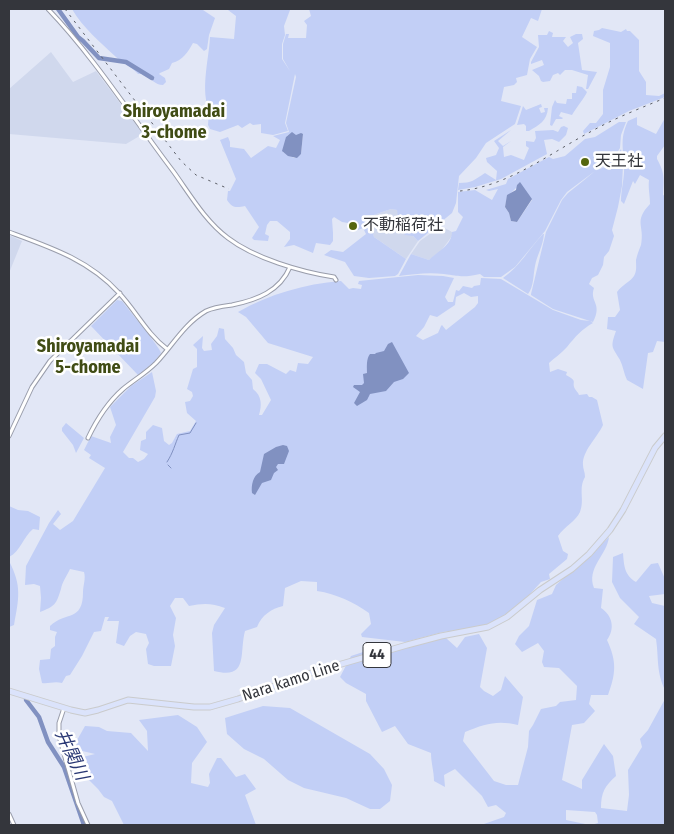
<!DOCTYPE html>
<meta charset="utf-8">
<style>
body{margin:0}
#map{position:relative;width:674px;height:834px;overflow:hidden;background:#e2e7f6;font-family:"Fira Sans Condensed",sans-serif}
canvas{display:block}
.frame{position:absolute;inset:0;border:10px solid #34363c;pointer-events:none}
</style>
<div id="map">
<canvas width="674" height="834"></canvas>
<div class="frame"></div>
</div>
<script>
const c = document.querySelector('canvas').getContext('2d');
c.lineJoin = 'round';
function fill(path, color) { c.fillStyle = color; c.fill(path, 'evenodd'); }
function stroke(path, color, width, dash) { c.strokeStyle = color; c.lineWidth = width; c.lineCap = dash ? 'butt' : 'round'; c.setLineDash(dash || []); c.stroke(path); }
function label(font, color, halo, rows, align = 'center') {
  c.font = font + ' "Fira Sans Condensed","Noto Sans JP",sans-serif'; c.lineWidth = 5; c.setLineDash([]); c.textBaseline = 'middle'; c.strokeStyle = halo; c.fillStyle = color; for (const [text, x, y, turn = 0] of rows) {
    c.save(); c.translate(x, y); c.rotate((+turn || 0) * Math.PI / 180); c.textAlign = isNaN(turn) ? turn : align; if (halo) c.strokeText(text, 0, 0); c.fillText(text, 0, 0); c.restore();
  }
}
fill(new Path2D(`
 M51,52L73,82L96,71L143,134L126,144L9,134V89Z
 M391,209L397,210L413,236L418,241L406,259L374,237L370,226L368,217Z
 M441,226L452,232V236L441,251L429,260L411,254L420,241Z
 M9,235L22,241L9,273Z`), '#d0d8ed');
fill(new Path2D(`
 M72,9H196L203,10L215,18L209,35L207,49L204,51L197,44L193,43C188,52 183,60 172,63L169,69L160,73L159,74L165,78L166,82L163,85C155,85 151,79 147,74H138C132,67 123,63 116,57C100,42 83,28 72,9Z
 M218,9L290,10L284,26L285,35L282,44V59L290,71L283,59V44L286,34H289L288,38H306L307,25L304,21L311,16L309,9H542L538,21L531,18L522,37L537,47L530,59L527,75L516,78L517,82L514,85L504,87L501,101L521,106L515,124L486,143L476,158L459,176L456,203L452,213L418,241L413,236L405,235L400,229L397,210L391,209L368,217L374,237L406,259L398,274L395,276L369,278L354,276L345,262L324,255L331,250L343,252L366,234L363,228L358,230L354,224L342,222L334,217L332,219L333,233V241L330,245L316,243L313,253L294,245L284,247L290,239V232L277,221H270L267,225L265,234L269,236L268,241L254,240L252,238L259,227L245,206C236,208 232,208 227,200L228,191H230L236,179L220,140L228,137L230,142V147L244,149L251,158L268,146L276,148L280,140L273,136L289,132L286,123L296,77L295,74L285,123L288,131L273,135L261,133V124L253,125L250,123L242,128L238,125L220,132L210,129L208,125L209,110L211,114L227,108L225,102L218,106L208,107C201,87 209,58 210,37L234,39L236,16L228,10ZM290,134L298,136L303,134L301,154L294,158L283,152L287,136Z
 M602,28L621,32L626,29L627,31H630L639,40V71L646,82V95L659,96L665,93V97L629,111L584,134L583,131L590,123H596L603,114V90L610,67V43L593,36L594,31L599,30Z
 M549,31L553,33L552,37H566L563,41L568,47L573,43L570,37L576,34H582L583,39L578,43L582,70L597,72L588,89H586L588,75L572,70H565L560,75L558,73L553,75L550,81L543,82L541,81L539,76L532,70L544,65L542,60L531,64V62L539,47L538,35H547Z
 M577,86L582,87L587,92C585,97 576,108 572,115L561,112L559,116L563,118L562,119H556L552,126L550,125L552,107L555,100L557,103L566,104L567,99H572V93H576Z
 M541,104L542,107L539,108L541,113L545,112L544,108H548C547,121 539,125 529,131H526V126L524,124L517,125L523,106L526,110Z
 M637,117V125L656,134L665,118V145L657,156V159C665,173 664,179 663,195L665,196V342L657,341L653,352L648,353L643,389L627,380C624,374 623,366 620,360C612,346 610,348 616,331L607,329L608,317H615L620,310L617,292C622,285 631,281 634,276C637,271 636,266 636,260C637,255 639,250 641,245C645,225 633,222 650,204C650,195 648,188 649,180L640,175L635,184L633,181L624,204L621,201C621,189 625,177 624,164C623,147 620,138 628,121Z
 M619,122H626L621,135L620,148L611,163L595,171L567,192L561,200L545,231L515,267L501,277H484L480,274C463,278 459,276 444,274C429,272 413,274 399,276L411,254L429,260C437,252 452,245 452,232L456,231L463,217L458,212V192L475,190L492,200L498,189L489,191L486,190L506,184L508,179L549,157L553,159L565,156L585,139L595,137ZM516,188L532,200L517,222L511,221L509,213L505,207L507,197Z
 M564,126L568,128L566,135L559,142L552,139L544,140L547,154L501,179L475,187L458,190L459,183C472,183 474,180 485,173L496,180L497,171L487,162L486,158L496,155L499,148L494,141L511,130L498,141L503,146L511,141L503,147L504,157L511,155L524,160L529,148L526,146V141L534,142L536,138L535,131L553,130L558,132L561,127Z
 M621,149L623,165L622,186L618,207L612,230L614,236L609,251L604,257L603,265L598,275L592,278L589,284L594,288C589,302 603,303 593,322L553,309L531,295V294L546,232L562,200L568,193L583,181L595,171L612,164Z
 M543,234H544C543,246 537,255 535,266C533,276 534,286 528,294L503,278C520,266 529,249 543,234Z
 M418,275L443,276L454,278L445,297L448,302H453L456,290L459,291L463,286L472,288L474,286L480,285L481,278L501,279L553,310L581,320L590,321L593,323C582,329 575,337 567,347C562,353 554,358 549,363L550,372L558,369L567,372L566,375C579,382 571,381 575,389C576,391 578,392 579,395L587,394L589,397H592L597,400L603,425C597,438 582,451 583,465C583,469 585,472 585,477C578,489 585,499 580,512C576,521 564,527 558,536L563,551L568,554L567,559L549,574L550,579L541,582L522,603L496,622L487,626L443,632L405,642L362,637L361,634L371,624L369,613C353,602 337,594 317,591V582L301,581L285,588L283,606C271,609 262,615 257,627L245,631C239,653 249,680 214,671L212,633L214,625L225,608C212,603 203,603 189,606L183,598H175L170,606L176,618L173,635L175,646L171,666H154L148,664L146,649L149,643L146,634L136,632L130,636L124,646L116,643L119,621H107L109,617H105L101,631L94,632L82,656L70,675L66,676L62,683C54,681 49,684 42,683L39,669L40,660L50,659L51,649L55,646V637L57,632L50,630V626C66,611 83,622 83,592C83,585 86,579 84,572L70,569C67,576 62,582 61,589C56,605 55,606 40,612L41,598L40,586L34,584L25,585L26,566L49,523L58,510L61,514L53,524L60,530L73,521L105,468L89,458L91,455L84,450L91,436L111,443L110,437L116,425L110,407L131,386L152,372L156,391L155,397L123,452L129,458H133L138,462L144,459L148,454L140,450L141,441L146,439V432L153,425L162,428L164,441L169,445L172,443L177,434L190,431L196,421L187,413L185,402L190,401L193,396L192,392L187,389L193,369L197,367V349L193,345L203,336L202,348L204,351L212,350L211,344L217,336L219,328L224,329L225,339L233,348L236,355L244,362L246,373L252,380L253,389C262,396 262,405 259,415H262L271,400L261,379L255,373L259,364H267L286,374L290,370L296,372L298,363L308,364L313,357L268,343L246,317L238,312C270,294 304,284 341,281L349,289L353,288L361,289L362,285L358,284L359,281ZM464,293L471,297L478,296V303L475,307L446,330L442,325L441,326L438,333L423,340L416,336L424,327L430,315L437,317L455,305L456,297Z
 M117,300L122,301C128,309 160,347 161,353L154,362L138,375L91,326Z
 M66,423L84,438L76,453L73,445L62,431V428Z
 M9,506L18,510L28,511L40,517L39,530L33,529C23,537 21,551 9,557Z
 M609,537C607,555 586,568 594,588L603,589L601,608C613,616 615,629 607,640C617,662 616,673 608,695H591L589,704L595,711L584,723L572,725L562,780L582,789V780L604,744L613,756L616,776C605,786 601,792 601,808L627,811L629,795L628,770L642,747L640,739L648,730L665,699V825H591L598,823L597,815L595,812L566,810V820L590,825H481L504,817L506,813L496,805L488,807L482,796L455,769L444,775L445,787L434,781C434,771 431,763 431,753L408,744L395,726L382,732L366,701V694L346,683L340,677L351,656C381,645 414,645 446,638L457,648L465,637L479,634L487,648L480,687L484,691L493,696L501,690L505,676L523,697L518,725C497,720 485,724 465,732L463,741L494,781L506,785H518L528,747L529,731L533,725L541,709L556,706L560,702L576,700L577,686L559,668L544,667L542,662L544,651L538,643L522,652L515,644L519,636L529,626L537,600L552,594L556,585Z
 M623,553C624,565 624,575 636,582L651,564L658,563L665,579V594L649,596L652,603L665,606V690C656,671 659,659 656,639L634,624L639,617L620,598L612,582L613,557Z
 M9,561C22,586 19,598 14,625L9,627Z
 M263,706L290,708L370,754L384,769L392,785L390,801L380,809H370L346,798L304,788L288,780L264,759L244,749L227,734L225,718Z
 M178,715L197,727L207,742L192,763L191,783L208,787L210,783L209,774L217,758H221L236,777L245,774L256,789L245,795L256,825H124L112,801L104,797L98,789L88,779L79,774L71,768L68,760L70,754L79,758L95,754L78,750L76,742L85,726L99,727L107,731L131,733L148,751L147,731L139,720Z`), '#c2cff6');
fill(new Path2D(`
 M292,132L296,135L301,133L303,134L301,154L297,158L288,156L282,151L286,137Z
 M520,182L532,199L517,222L511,221L509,213L505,207L507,195L516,190L517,185Z
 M392,342L409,373L403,379L394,382L386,391L370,394L367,400L357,406L354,403L360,392L353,387L354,385H362L364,383L363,374L367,373C367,367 366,359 370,354H375L376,353L384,351L388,344Z
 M283,445L287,446L289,451L284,464H278L276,467L278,470L274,473L271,480L262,483L255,495L252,493C251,485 253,476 260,472L264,454L276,447Z`), '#8191c1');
stroke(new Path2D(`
 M167,462C173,453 175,444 179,435L190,433L196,423
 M168,465L171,468`), '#8191c1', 1);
stroke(new Path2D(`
 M58,9L78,37L83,41L99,58L126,62L152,78
 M26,700L39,717L48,742L64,767L84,825`), '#8191c1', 4.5);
const minor = new Path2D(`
 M48,9C95,58 132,117 173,171C189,193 205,221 228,238C254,258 301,272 334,277L336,280
 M9,232C50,247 89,260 119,293C136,311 147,334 167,349
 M9,436L32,387L50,361L120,293
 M88,438C97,419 107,403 123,389C134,380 146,373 156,363C173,345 184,324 206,311C214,307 224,306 232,305C257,300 280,291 290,267
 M64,708L59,723V736L78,803L88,825
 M9,814L14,825`);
const major = new Path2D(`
 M9,691L71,710L85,713L98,710L128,700L194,707H210L238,699L314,672L407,645L441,636L488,627L507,617L540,590L572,569L589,554L610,530L623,510L655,448L665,436`);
stroke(minor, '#999dab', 5);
stroke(major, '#cacbcc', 7);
stroke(minor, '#fff', 3);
stroke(major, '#dbe3fb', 5);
stroke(new Path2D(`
 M65,9L181,161L196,175L229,189
 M460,191C509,186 550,153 592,131C615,118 641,108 665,98`), '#5b5e66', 1, [2.5, 5]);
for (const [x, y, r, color] of [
 [585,162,5,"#55660f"],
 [353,226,5,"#55660f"]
]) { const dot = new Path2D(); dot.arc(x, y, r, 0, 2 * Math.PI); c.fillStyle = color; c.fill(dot); stroke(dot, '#fff', 2); }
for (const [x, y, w] of [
 [377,655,28]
]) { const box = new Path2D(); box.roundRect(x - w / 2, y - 12.5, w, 25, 4); c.fillStyle = '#fff'; c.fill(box); stroke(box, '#34363c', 1); }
label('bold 15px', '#34363c', null, [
 ["44",377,655]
]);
label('16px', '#34363c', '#fff', [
 ["天王社",595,162],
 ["不動稲荷社",363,226]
], 'left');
label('16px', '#34363c', '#fff', [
 ["Nara kamo Line",291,681,-18]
]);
label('bold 18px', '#404c14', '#fff', [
 ["Shiroyamadai",174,112],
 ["3-chome",174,133],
 ["Shiroyamadai",88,347],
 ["5-chome",88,368]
]);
label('italic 18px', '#2a3874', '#fff', [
 ["井関川",71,755,65]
]);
</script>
